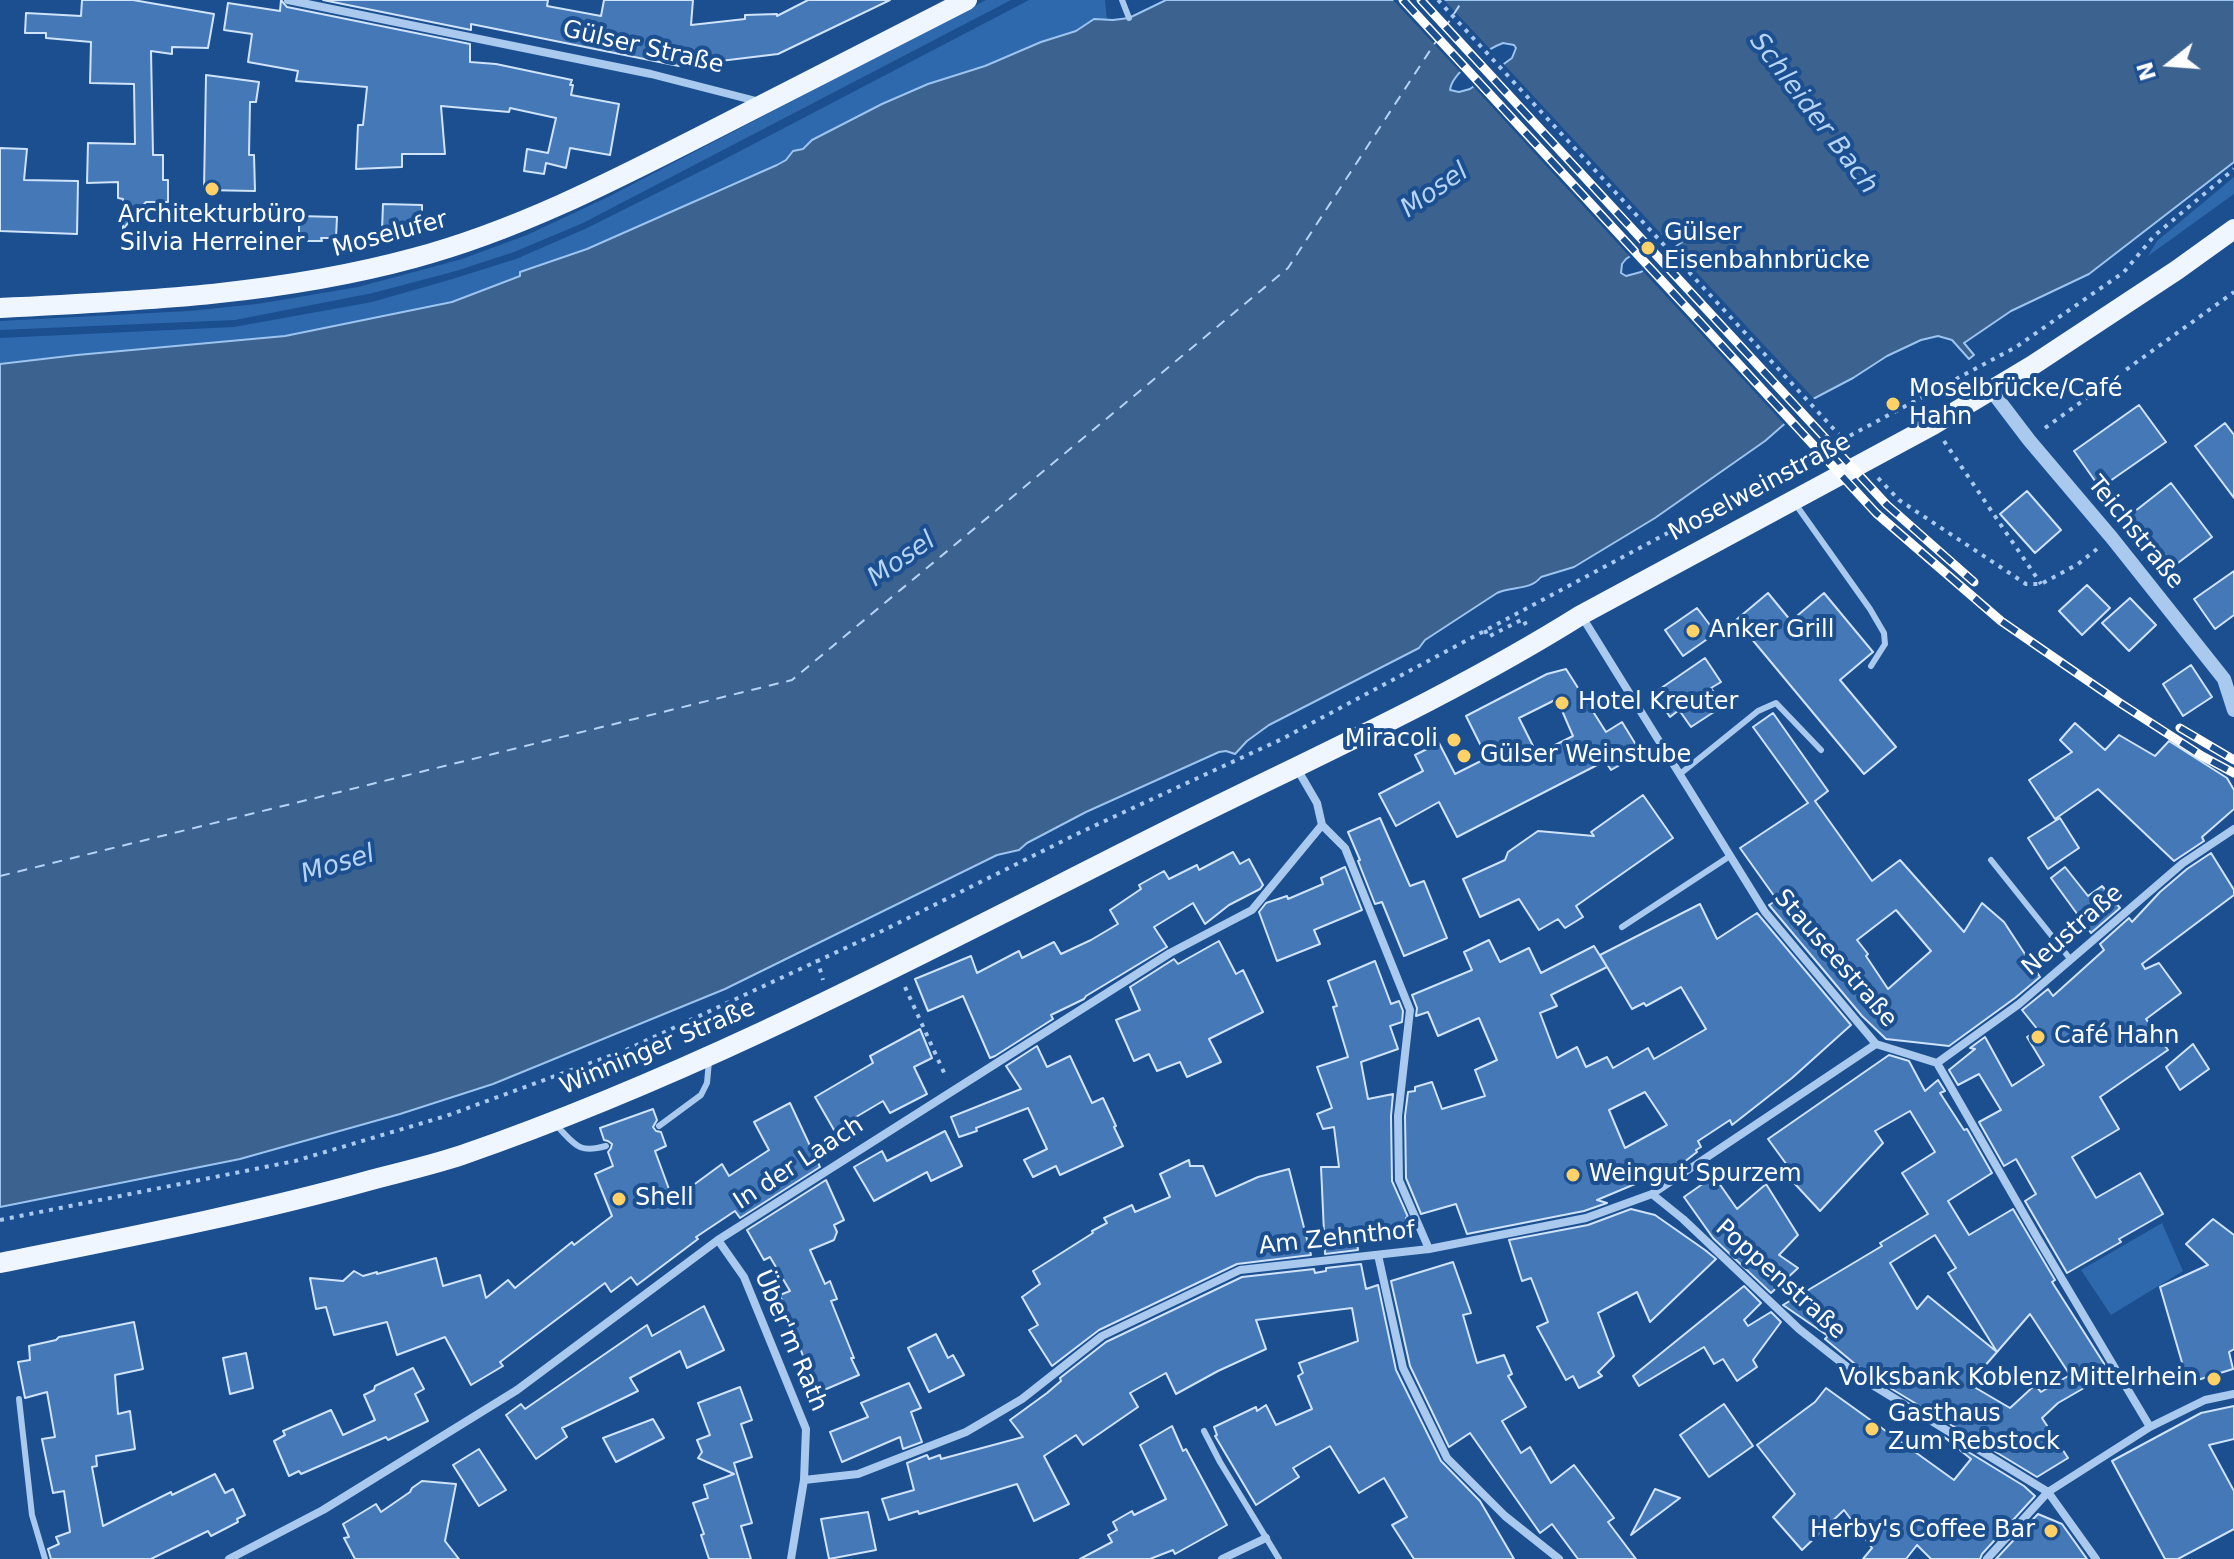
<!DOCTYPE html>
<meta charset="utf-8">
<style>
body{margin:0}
#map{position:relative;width:2234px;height:1559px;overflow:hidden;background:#1b4f8f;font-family:"DejaVu Sans",sans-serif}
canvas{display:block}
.north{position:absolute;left:2130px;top:24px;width:80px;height:80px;-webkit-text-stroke:6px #1b4f8f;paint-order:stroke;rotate:253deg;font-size:22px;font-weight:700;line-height:32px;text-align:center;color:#fff}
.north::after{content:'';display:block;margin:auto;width:28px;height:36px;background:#fff;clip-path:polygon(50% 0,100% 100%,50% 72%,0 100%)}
</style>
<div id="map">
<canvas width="2234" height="1559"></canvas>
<div class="north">N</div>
</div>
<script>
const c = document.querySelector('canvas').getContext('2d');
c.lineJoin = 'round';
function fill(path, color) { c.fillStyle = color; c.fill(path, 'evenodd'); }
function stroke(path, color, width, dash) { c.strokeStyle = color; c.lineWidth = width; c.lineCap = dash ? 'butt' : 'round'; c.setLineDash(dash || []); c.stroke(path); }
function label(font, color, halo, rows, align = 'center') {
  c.font = font + ' "DejaVu Sans",sans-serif'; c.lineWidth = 8; c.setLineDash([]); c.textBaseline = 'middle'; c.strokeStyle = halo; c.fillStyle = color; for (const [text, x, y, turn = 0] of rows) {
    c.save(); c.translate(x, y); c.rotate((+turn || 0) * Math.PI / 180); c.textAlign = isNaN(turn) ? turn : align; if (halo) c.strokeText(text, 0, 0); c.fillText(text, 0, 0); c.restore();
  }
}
fill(new Path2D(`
 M986,0H1011L583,223L514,252L456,271L373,293L235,320L0,330V321L189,311L257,304L358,287L462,259L527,235L610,196Z
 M1029,0H1105L1107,20L1093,19L1076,31L1041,42L985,66L928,84L882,104L812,140L803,149L796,151L786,160L777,165L721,188L623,234L452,302L285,336L77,355L0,364V338L234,327L372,302L449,280L516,259L585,229L721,161Z
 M2234,177V194L2148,256L2157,241Z
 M2162,1223L2183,1271L2111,1315L2081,1270Z`), '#2e69ad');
const water = new Path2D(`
 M1166,0H2234V162L2089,274L2011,311L1964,343L1974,355L1969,359L1952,340L1938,336L1921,340L1887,356L1853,378L1813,399L1765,441L1655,518L1574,567L1541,577C1530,591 1511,586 1497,593L1425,640L1419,648L1269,725L1247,741L1235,754L1226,751L1219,752L1086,812L1027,843L1019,850L997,855L725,989L493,1084L400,1114L240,1159L0,1207V364L77,355L285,336L452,302L520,276V272L587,249L777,165L786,160L793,151L803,149L812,140L882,104L928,84L985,66L1041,42L1076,31L1094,19L1113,20L1129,18ZM1503,43L1514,45L1516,48L1512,58L1470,89L1459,92L1450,90C1452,72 1487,49 1503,43ZM1671,228L1686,229L1682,242L1641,272L1626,276L1621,273L1622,264L1626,259Z`);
fill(water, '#3c6290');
stroke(water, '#9cc4f0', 2);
fill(new Path2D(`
 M1393,0H1444L1493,52L1462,74Z
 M1501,61L1664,237L1632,259L1470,83Z
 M1671,245L1817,402L1787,427L1640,268Z`), '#1b4f8f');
stroke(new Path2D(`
 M0,876L792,680L1288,268L1463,0`), '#b5d3f5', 2, [10, 8]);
const building = new Path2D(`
 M82,0H133L214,14L208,48L172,47V54L151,51L153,155H163V180H168V202H146L123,229V199L118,198V182L87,183L88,143L135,144L134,84L90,83L91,42L46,38V33H25L26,13L81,16Z
 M281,0L287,7L470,44V62L496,64L572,80L570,85H573L571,95L619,104L610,155L570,148L566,168L546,163L544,174L524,171L527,149L548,153L556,118L510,108L509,112L441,106L445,154H402V167L356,169L358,125H363L367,87L296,81L298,71L248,62L252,34L224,30L228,3L280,11Z
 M323,0H548L547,6L601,16L604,0H693L691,25L745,19V15L777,14V16L808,0H890L778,54L687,65L679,64V66L491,28L471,24V30Z
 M206,75L259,82L256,102H250L249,155H254L255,191L204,190Z
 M0,148L27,149L24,180L78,181L77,234L0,231Z
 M383,204L422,205V230H382Z
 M299,216L337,217L336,238H321L322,241H299Z
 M2139,405L2166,442L2100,488L2074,451Z
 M2225,423L2234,435V498L2195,446Z
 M2171,483L2212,537L2170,569L2130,515Z
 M2027,491L2061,530L2035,553L2000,514Z
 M2234,571V615L2215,629L2194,599Z
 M2087,585L2110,608L2082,635L2059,611Z
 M1768,593L1791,621L1824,593L1873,652L1840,680L1896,747L1864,774L1736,620Z
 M2130,598L2156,625L2129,651L2102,623Z
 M1697,608L1716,633L1683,656L1665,630Z
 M1705,658L1721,682L1711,688L1723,706L1691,727L1679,710L1670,717L1654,693Z
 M2191,665L2212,697L2183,716L2163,684Z
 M1566,669L1606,732L1622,722L1641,753L1611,770L1605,761L1457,837L1439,802L1396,826L1379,794L1423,771L1415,755L1439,743L1455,774L1487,758L1466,716L1547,674ZM1557,699L1573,736L1537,754L1519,718Z
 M1773,713L1828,791L1815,801L1872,881L1900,860L1964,932L1982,903L2004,922L2040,977L2015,998L1949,1046L1886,1039L1862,1016L1769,905L1777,900L1740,848L1808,803L1753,727ZM1896,910L1931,951L1888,989L1866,956L1868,954L1857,940Z
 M2075,723L2105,750L2119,735L2155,756L2169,741L2227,778L2234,790V809L2202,837L2204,841L2174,861L2098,789L2055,819L2029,780L2072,752L2060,740Z
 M1643,795L1673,838L1576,906L1583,917L1565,928L1558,919L1539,930L1519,899L1480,917L1463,879L1505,860L1508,852L1538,831L1594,836L1591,832Z
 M1380,818L1410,886L1424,881L1447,938L1404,956L1382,902L1375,904L1358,861L1360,860L1348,832Z
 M2060,818L2079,848L2048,869L2028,838Z
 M1233,852L1240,864L1249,859L1263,885L1260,889L1229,905L1205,924L1193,903L1154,927L1167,947L1086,996L1084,999L1051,1015L1053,1019L995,1056L990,1058L963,996L928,1011L915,979L971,956L977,973L1019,951L1022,958L1054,942L1061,954L1091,940L1118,924L1110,910L1141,889L1139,885L1164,871L1169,879L1197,865L1199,870Z
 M2211,853L2234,890V895L2142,964L2145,969L2159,963L2181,993L2146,1019L2168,1050L2100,1097L2119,1129L2072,1157L2096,1198L2140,1173L2163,1214L2119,1239L2121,1242L2067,1273L2025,1201L2036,1194L2016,1159L2004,1166L1979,1122L2001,1110L1979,1074L1958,1085L1949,1070L1975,1049L1970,1048L1985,1037L2012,1086L2044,1065L2027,1037L2038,1030L2022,1010L2048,989L2053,996L2104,950L2100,944L2129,918L2132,922L2160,892L2187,869Z
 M1345,867L1362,910L1314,930L1320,944L1277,961L1259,912L1266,903L1287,896L1288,899L1323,884L1321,878Z
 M2065,867L2088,896L2102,886L2120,908L2091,933L2051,878Z
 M1700,904L1717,939L1757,913L1851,1025L1792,1078L1732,1125L1730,1120L1698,1141L1701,1147L1696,1150L1697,1152L1670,1173L1668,1175L1666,1171L1597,1200L1607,1203L1584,1211L1467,1234L1456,1204L1421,1214L1406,1178L1405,1116L1408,1092L1415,1091V1087L1432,1082L1442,1109L1485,1096L1475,1070L1497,1060L1479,1018L1438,1036L1428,1012L1416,1016L1417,1008L1412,995L1472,970L1464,952L1489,940L1500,962L1529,948L1541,973L1594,946L1607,967L1551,995L1557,1006L1540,1013L1557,1058L1577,1047L1586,1067L1607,1057L1613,1068L1648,1048L1654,1059L1706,1029L1681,987L1646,1006L1644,1003L1632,1009L1600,955ZM1645,1092L1667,1125L1625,1148L1609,1110Z
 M1219,941L1236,974L1243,970L1263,1012L1209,1039L1221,1062L1187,1077L1180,1062L1157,1071L1149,1054L1134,1061L1116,1020L1140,1010L1130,987L1174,959L1178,964Z
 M1375,961L1391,1004L1399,1001L1403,1011L1402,1022L1390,1026L1398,1049L1361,1062L1368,1099L1393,1094L1391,1116L1392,1181L1408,1217L1406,1218L1409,1229L1357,1243L1358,1250L1325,1254L1321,1167H1339L1334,1127L1323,1129L1317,1114L1332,1108L1317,1067L1348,1057L1333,1007L1337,1006L1328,981Z
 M920,1029L932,1058L914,1067L927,1094L890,1113L883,1101L834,1130L815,1097L873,1063L870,1056Z
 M2193,1044L2209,1069L2180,1090L2166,1067Z
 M1037,1046L1047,1067L1070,1056L1092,1103L1103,1098L1116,1126L1114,1127L1123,1146L1060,1175L1056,1166L1033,1177L1024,1160L1047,1149L1028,1108L976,1128L977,1131L959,1137L951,1117L1021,1089L1006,1066Z
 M1889,1055L1909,1061L1925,1091L1938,1080L1945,1091L1940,1093L1964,1130L1967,1129L1992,1173L1948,1201L1969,1235L2013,1209L2055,1280L2052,1282L2110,1373L2058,1403L2042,1418L2068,1458L2037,1477L1867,1374L1825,1339L1828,1336L1783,1305L1882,1246L1880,1243L1928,1214L1902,1173L1935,1152L1910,1111L1875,1131L1883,1143L1820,1211L1782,1170L1787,1165L1768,1139ZM1935,1235L1956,1268L1948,1273L1997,1352L2030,1314L2070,1375L2041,1392L2035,1385L2010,1408L1969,1384L1997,1352L1928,1296L1917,1309L1890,1263Z
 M790,1103L820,1167L740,1218L735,1211L696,1237L698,1239L637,1285L631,1277L611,1292L605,1283L500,1362L503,1366L471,1385L445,1337L397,1355L387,1322L334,1335L326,1307L316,1309L310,1278L343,1281L354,1271L363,1276L377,1272V1274L436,1258L443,1286L480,1275L486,1298L508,1280L515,1288L572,1242L574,1245L612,1216L595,1174L613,1166L608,1152L611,1148L612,1144L608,1141L604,1140L600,1128L653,1109L657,1120L653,1127L656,1131L661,1132L666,1146L655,1151L673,1200L722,1164L729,1176L769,1150L754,1122Z
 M945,1131L962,1166L931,1181L927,1172L874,1201L854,1167L882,1151L887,1161Z
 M1189,1160L1190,1166H1203L1216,1196L1258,1177L1289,1169L1311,1255L1237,1264L1099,1330L1052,1366L1029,1330L1038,1325L1022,1297L1040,1284L1033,1271L1093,1233L1092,1231L1107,1223L1104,1218L1132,1205L1135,1212L1170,1197L1160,1174Z
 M1714,1176L1737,1209L1766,1184L1798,1235L1779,1255L1798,1268L1771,1293L1713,1238L1684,1197Z
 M826,1180L844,1220L834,1225L837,1232L834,1240L810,1250L825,1284L830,1281L837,1299L831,1301L854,1358H851L859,1375L817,1393L780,1295L790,1291L770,1257L764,1260L747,1230Z
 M1631,1209L1655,1215L1705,1250L1716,1259L1650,1322L1637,1292L1598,1313L1614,1356L1598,1372L1602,1376L1579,1388L1573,1376L1566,1380L1537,1327L1548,1322L1531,1278L1522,1281L1509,1240L1588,1225Z
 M2213,1219L2234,1235V1349L2229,1352L2233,1369L2188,1383L2160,1287L2208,1265L2186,1244Z
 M1453,1262L1471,1313L1463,1315L1477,1363L1504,1355L1512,1374L1508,1376L1526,1407L1502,1421L1521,1453L1530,1447L1551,1483L1574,1465L1614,1518L1608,1522L1636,1559H1578L1552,1524L1540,1533L1470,1433L1449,1447L1410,1366L1391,1281Z
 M1361,1264L1366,1289L1378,1285L1396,1370L1441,1461L1480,1501L1514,1559H1414L1392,1525L1407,1517L1384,1478L1359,1493L1330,1446L1293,1468L1299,1477L1256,1505L1215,1436L1217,1435L1214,1427L1256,1407L1257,1411L1266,1405L1276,1425L1312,1409L1298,1376L1303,1373L1299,1363L1358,1341L1352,1308L1256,1320L1266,1349L1218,1371L1176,1394L1166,1373L1130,1393L1138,1407L1083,1445L1076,1435L1044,1456L1069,1504L1034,1521L1017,1484L919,1514L918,1511L889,1520L882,1499L914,1490L907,1463L927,1455L929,1459L940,1455L941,1459L1023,1437L1010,1420L1047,1393L1061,1381L1060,1378L1106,1342L1242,1277L1314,1269L1315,1273L1326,1271V1268Z
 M1744,1286L1761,1303L1744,1320L1748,1326L1771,1312L1781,1322L1753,1360L1757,1367L1737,1381L1723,1359L1714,1364L1704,1347L1639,1386L1633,1376Z
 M704,1306L724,1350L687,1368L680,1351L630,1378L638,1391L562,1428L567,1437L536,1459L506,1415L521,1404L525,1409L647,1325L652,1336Z
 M134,1322L143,1369L115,1375L118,1414L130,1411L135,1449L96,1456L97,1466L92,1467L103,1526L171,1492L172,1495L215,1474L225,1493L233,1489L245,1515L237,1519L238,1522L211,1536L208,1531L151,1559H51L48,1549L59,1544L56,1537L70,1532L64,1491L53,1493L42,1439L55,1437L47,1392L25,1398L18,1362L30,1360L29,1346L56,1340L59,1337L70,1335Z
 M936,1334L948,1358L953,1355L964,1375L929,1392L908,1348Z
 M246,1353L253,1388L230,1394L223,1358Z
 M413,1368L424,1389L415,1394L428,1421L388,1440L386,1437L301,1474L299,1471L289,1476L274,1441L285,1435L283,1431L331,1410L343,1435L375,1420L364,1395L374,1390L375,1386Z
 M909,1383L921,1408L911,1412L922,1442L903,1449L900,1437L842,1462L830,1432L868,1417L861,1403Z
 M740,1387L752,1420L741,1424L752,1457L734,1463L752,1523L741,1526L751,1559H709L701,1535L704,1534L693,1503L708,1498L704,1485L734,1474L698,1458L702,1452L697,1440L710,1435L698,1403Z
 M1826,1388L1954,1480L1971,1459L1944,1437L2024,1486L2035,1496L1982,1554L1980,1559H1931L1917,1545L1906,1559H1863L1872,1548L1844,1510L1802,1550L1773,1517L1795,1494L1757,1445L1815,1402Z
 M1724,1404L1753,1446L1709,1477L1680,1435Z
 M2234,1406V1439L2209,1445L2234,1491V1529L2178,1559H2165L2112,1461L2201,1413Z
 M653,1419L664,1438L616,1462L603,1438Z
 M1172,1426L1183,1451L1186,1449L1227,1525L1175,1554L1173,1550L1150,1559H1080L1112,1542L1108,1535L1117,1530L1113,1522L1132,1511L1134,1515L1166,1499L1140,1445Z
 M479,1449L506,1490L479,1506L453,1465Z
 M422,1481L456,1484L445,1541L459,1559H355L344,1538L349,1537L343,1524L376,1504L381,1512L410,1492L412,1488Z
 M1655,1489L1680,1498L1631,1535Z
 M868,1512L876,1550L829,1559L821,1519Z
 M2038,1514L2062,1524L2087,1559H1996Z`);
fill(building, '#4478b7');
stroke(building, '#cfe3fa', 2);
stroke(new Path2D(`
 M1438,0L1843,439
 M2045,428L2234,292
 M1944,441L2041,584
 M1878,478L1899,500L2026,584H2041L2078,564L2097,549
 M1485,630L1488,637L1523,619L1526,625
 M817,959L823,980
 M905,987L946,1077
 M0,1220L295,1161L446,1116L626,1050L882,931L1081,832L1282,739L2016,347L2124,272L2154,236L2234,169`), '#a9c9ee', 4, [4, 6]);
stroke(new Path2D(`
 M1122,0L1129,18
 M1794,502L1870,609L1884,633L1885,644L1871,666
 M1680,774L1758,711L1776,703L1821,750
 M1991,860L2071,960
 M1622,927L1730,856
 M555,1124C575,1144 577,1154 606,1146
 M659,1126L701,1095L707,1083L709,1061
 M19,1399L32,1515L45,1559
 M1204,1431L1220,1462L1279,1559`), '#a9c9ee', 6);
stroke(new Path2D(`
 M288,0L651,74L760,102
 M1581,615L1765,912L1876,1044L1937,1063L2037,1237L2150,1427
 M1322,825L1345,848L1410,1010L1398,1116L1399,1180L1429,1249
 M1937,1063L2019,1004L2183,863L2234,829
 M1652,1194L1683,1219L1799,1329L1861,1378L2048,1492L2096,1559
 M718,1240L744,1277L806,1429L804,1480L791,1559
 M1378,1255L1403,1368L1447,1458L1505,1516L1559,1559
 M804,1480L858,1474L966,1432L1022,1399L1102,1336L1240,1270L1429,1249L1586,1218L1652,1194L1876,1044
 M229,1559L323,1510L517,1390L718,1240L1170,953L1252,910L1322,825L1317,803L1296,767
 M1222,1559L1266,1538
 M1987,1559L2048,1492L2150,1427L2205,1400L2234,1394`), '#a9c9ee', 8);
stroke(new Path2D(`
 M1991,390L2029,440L2112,538L2224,679L2234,710`), '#a9c9ee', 14);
stroke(new Path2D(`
 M0,308C139,301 278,295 414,258C515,231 609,183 703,135C791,90 879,45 967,0
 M0,1263C124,1238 249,1214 371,1180C401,1172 432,1165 462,1155C705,1071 931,949 1160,834C1301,763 1447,699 1581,615L1933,425L2033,365L2177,270L2234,229`), '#f0f6ff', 20);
const rail = new Path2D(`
 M1403,0L1876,513L2001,621L2120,703L2202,756L2234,773
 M1421,0L1887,505L1974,582
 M2180,728L2234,760`);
stroke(rail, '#fff', 9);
stroke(rail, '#1b4f8f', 6, [18]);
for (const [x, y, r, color] of [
 [212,189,8,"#ffd166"],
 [1648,248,8,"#ffd166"],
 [1893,404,8,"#ffd166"],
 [1693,631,8,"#ffd166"],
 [1562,703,8,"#ffd166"],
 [1454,740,8,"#ffd166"],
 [1464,756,8,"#ffd166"],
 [2038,1037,8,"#ffd166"],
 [1573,1175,8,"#ffd166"],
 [619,1199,8,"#ffd166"],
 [2214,1379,8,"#ffd166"],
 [1872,1429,8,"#ffd166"],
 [2051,1531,8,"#ffd166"]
]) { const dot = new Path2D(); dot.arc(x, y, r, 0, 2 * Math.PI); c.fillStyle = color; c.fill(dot); stroke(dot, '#1b4f8f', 3); }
label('24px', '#fff', '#1b4f8f', [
 ["Gülser Straße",643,48,13],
 ["Moselufer",390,235,-15],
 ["Moselweinstraße",1760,488,-28],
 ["Teichstraße",2135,533,51],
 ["Neustraße",2073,931,-41],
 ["Stauseestraße",1835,959,49],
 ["Winninger Straße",658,1048,-23],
 ["In der Laach",799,1164,-33],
 ["Am Zehnthof",1337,1239,-6],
 ["Poppenstraße",1780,1280,42],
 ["Über'm Rath",790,1341,67]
]);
label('24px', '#fff', '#1b4f8f', [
 ["Architekturbüro",212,216,"center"],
 ["Silvia Herreiner",212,244,"center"],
 ["Gülser",1664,234],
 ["Eisenbahnbrücke",1664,262],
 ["Moselbrücke/Café",1909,390],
 ["Hahn",1909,418],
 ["Anker Grill",1709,631],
 ["Hotel Kreuter",1578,703],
 ["Miracoli",1438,740,"right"],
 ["Gülser Weinstube",1480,756],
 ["Café Hahn",2054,1037],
 ["Weingut Spurzem",1589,1175],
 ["Shell",635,1199],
 ["Volksbank Koblenz Mittelrhein",2198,1379,"right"],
 ["Gasthaus",1888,1415],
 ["Zum Rebstock",1888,1443],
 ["Herby's Coffee Bar",2035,1531,"right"]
], 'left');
label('italic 26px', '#b5d3f5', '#1b4f8f', [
 ["Schleider Bach",1813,114,53],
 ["Mosel",1435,191,-35],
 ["Mosel",902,560,-35],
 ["Mosel",338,865,-17]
]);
</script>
